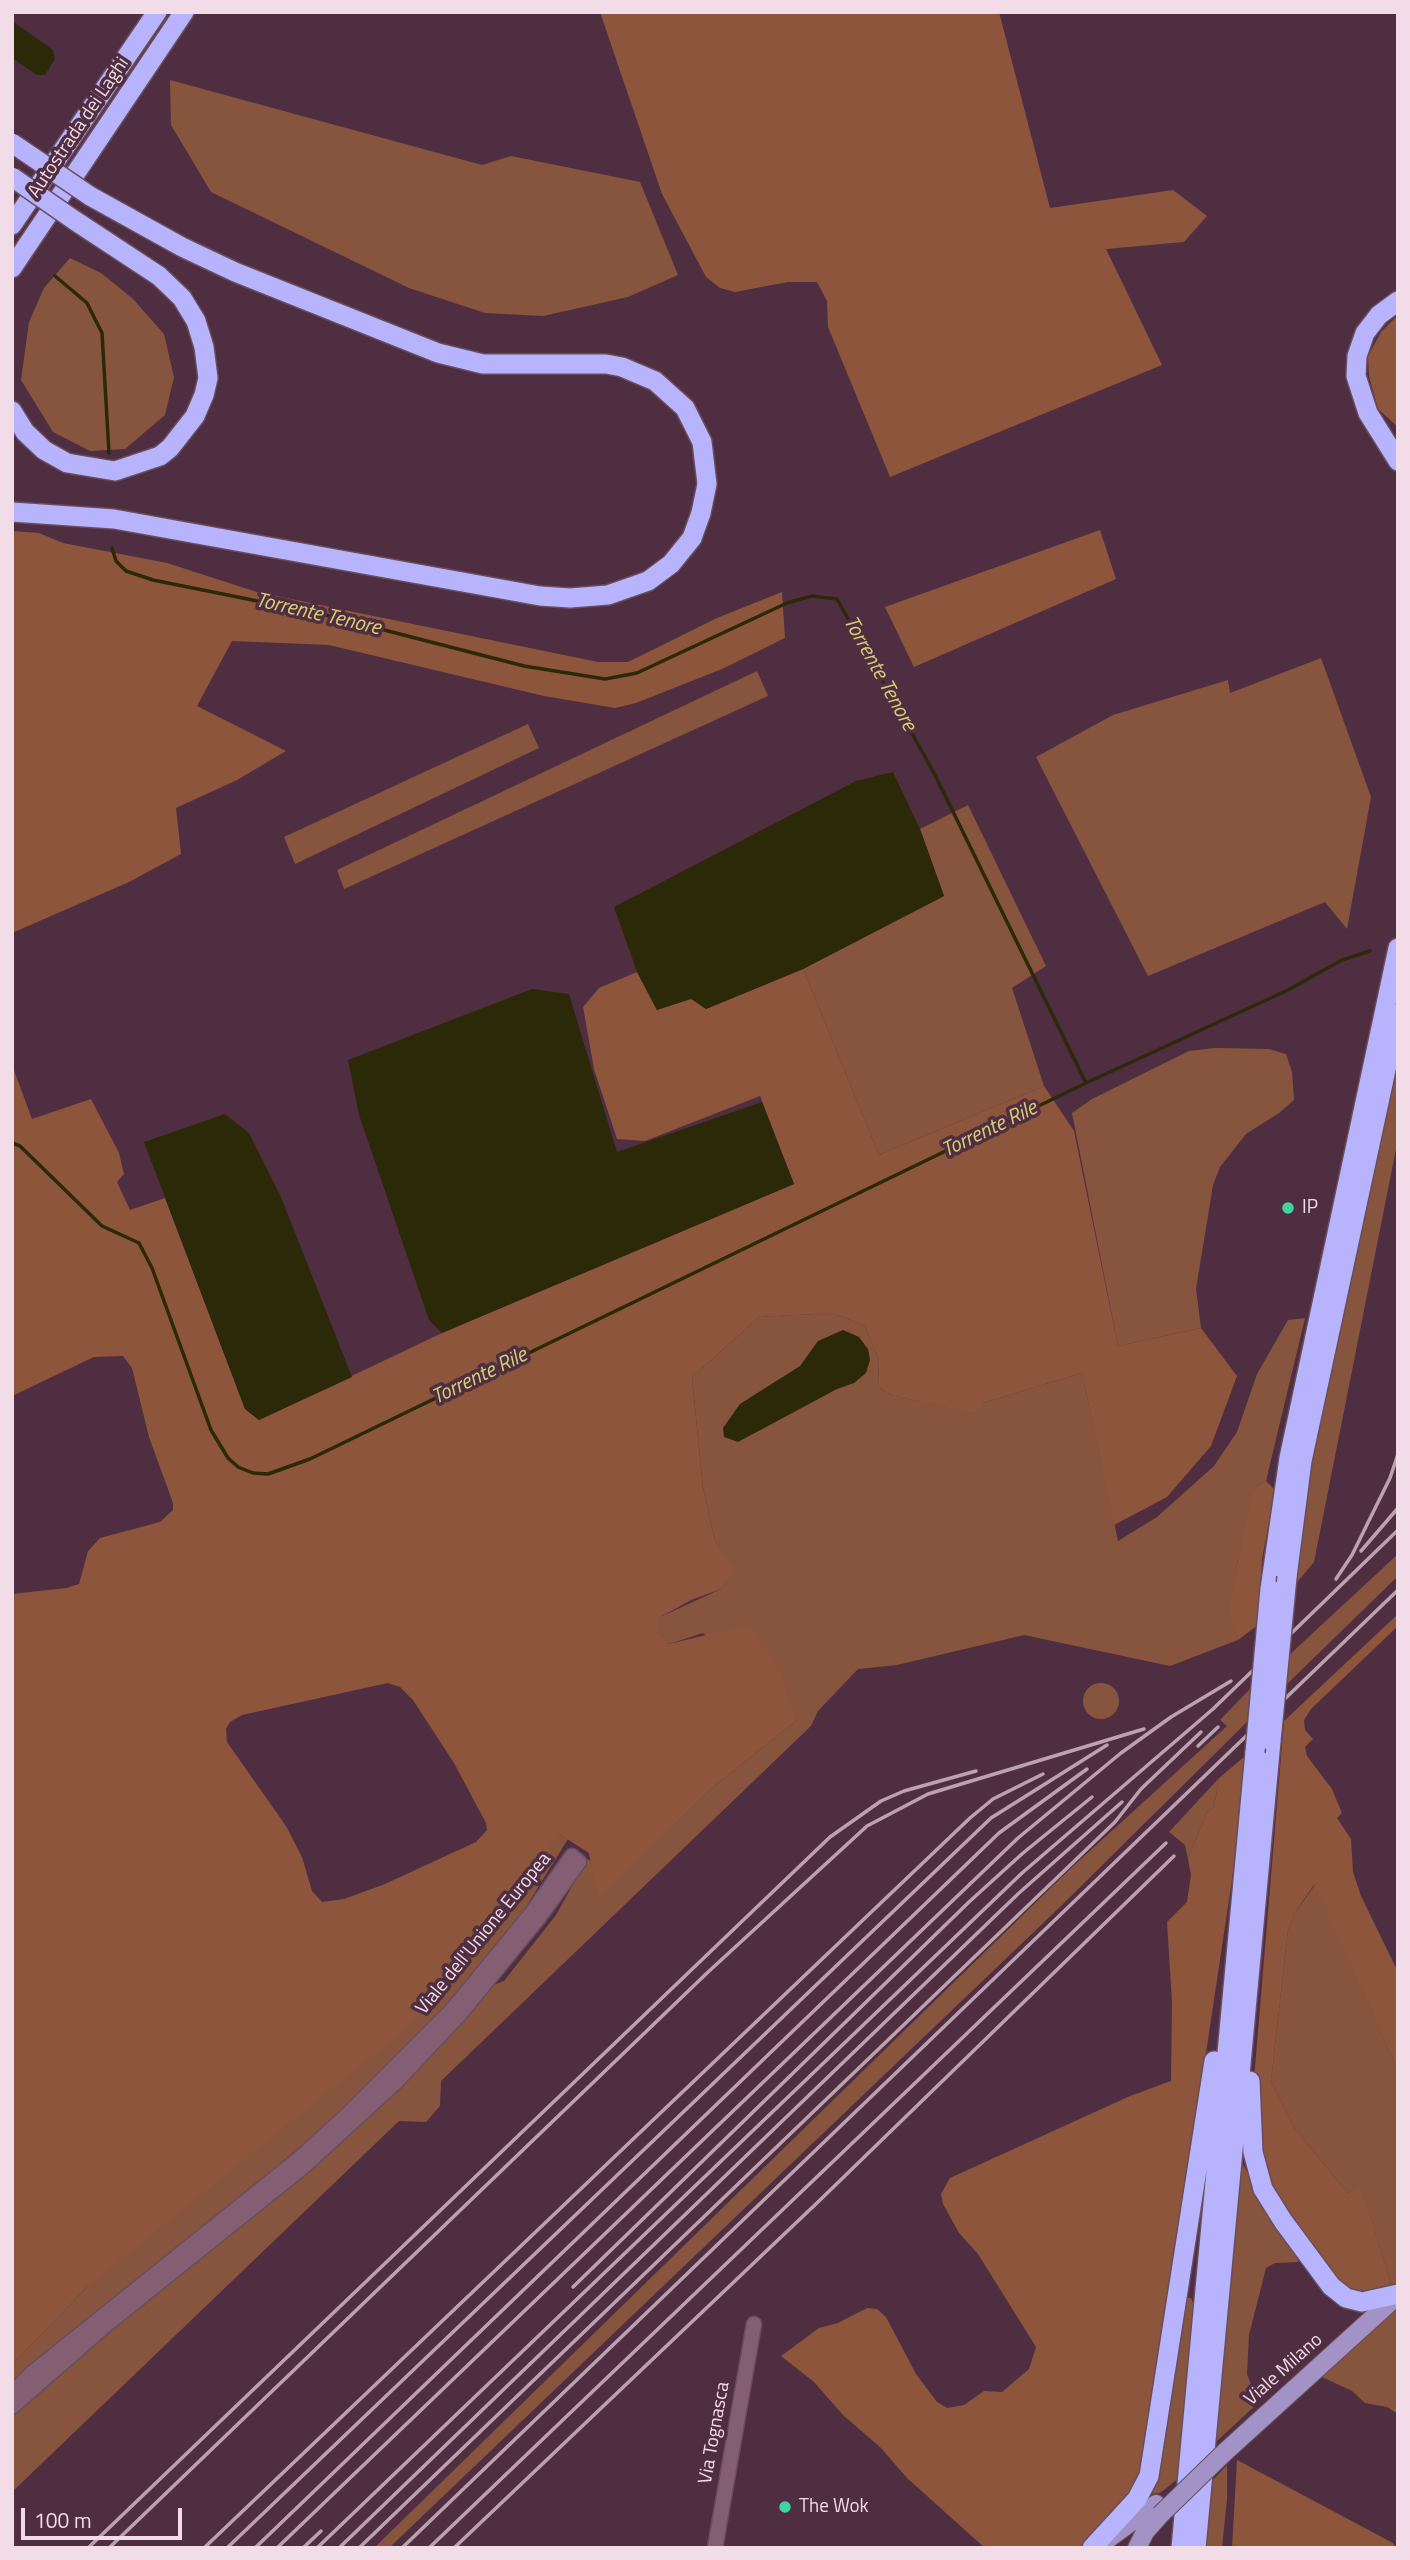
<!DOCTYPE html>
<style>
body{margin:0}
#map{position:relative;width:1410px;height:2560px;overflow:hidden;background:#502e41;font-family:"Titillium Web",sans-serif}
canvas{display:block}
.frame{position:absolute;inset:0;border:14px solid #f2dce7;pointer-events:none}
.scale{position:absolute;left:21px;top:2508px;width:161px;height:32px;box-sizing:border-box;border:4px solid #f2dce7;border-top:0;padding-left:9px;font-size:21px;line-height:24px;white-space:nowrap;color:#f2dce7;-webkit-text-stroke:5px #502e41;paint-order:stroke}
</style>
<div id="map">
<canvas width="1410" height="2560"></canvas>
<div class="frame"></div>
<div class="scale">100 m</div>
</div>
<script>
const c = document.querySelector('canvas').getContext('2d');
c.lineJoin = 'round';
function fillPath(path, color) { c.fillStyle = color; c.fill(path, 'evenodd'); }
const toPath = rows => new Path2D(rows.map(r => 'M' + r).join(''));
function stroke(path, color, width, dash) { c.strokeStyle = color; c.lineWidth = width; c.lineCap = dash ? 'butt' : 'round'; c.setLineDash(dash || []); c.stroke(path); }
function drawText(font, color, halo, rows, align = 'center') {
  c.font = font + ' "Titillium Web",sans-serif'; c.lineWidth = 7; c.setLineDash([]); c.textBaseline = 'middle'; c.strokeStyle = halo; c.fillStyle = color; for (const [text, x, y, turn = 0] of rows) {
    c.save(); c.translate(x, y); c.rotate((+turn || 0) * Math.PI / 180); c.textAlign = isNaN(turn) ? turn : align; if (halo) c.strokeText(text, 0, 0); c.fillText(text, 0, 0); c.restore();
  }
}
fillPath(toPath([
 [170,80,482,165,511,156,640,182,678,275,628,297,543,316,485,313,409,288,211,192,171,125],
 [70,258,101,273,133,299,164,334,174,377,165,415,125,449,90,451,53,432,21,380,29,322,44,288],
 [1321,658,1371,797,1347,929,1325,902,1148,976,1036,757,1113,715,1228,680,1230,693],
 [757,671,768,696,344,889,337,870],
 [528,724,539,748,295,864,284,837],
 [968,805,1046,966,1012,988,1044,1086,879,1155,803,969,944,896,920,829],
 [1215,1048,1269,1049,1286,1054,1292,1072,1294,1100,1279,1113,1246,1134,1220,1167,1213,1185,1196,1289,1201,1328,1118,1346,1072,1113,1092,1099,1189,1051],
 [1398,1052,1398,1139,1314,1562,1293,1587,1302,1508],
 [833,1313,865,1326,879,1360,878,1387,891,1395,974,1414,983,1403,1082,1373,1118,1541,1157,1517,1214,1466,1237,1432,1257,1374,1288,1320,1305,1318,1266,1481,1256,1487,1238,1559,1230,1610,1238,1640,1170,1666,1024,1635,897,1665,858,1669,818,1711,811,1726,441,2081,440,2106,426,2122,399,2121,12,2492,12,2416,44,2383,491,1986,504,1981,556,1915,587,1859,591,1861,597,1898,712,1788,796,1721,703,1633,669,1644,660,1634,656,1619,721,1589,734,1571,715,1541,703,1488,692,1377,759,1317],
 [1398,1554,1398,1576,1284,1687,1287,1657],
 '1083 1701a18 18 0 1 1 36 0a18 18 0 1 1-36 0Z',
 [1250,1689,1247,1722,1061,1906,389,2548,374,2548,1070,1869,1227,1726,1220,1720],
 [1219,1778,1214,1807,1207,1812,1188,1859,1185,1845,1169,1832],
 [559,1834,568,1839,519,1918,436,2019,363,2093,251,2190,12,2385,12,2365,86,2288],
 [1315,1885,1398,2070,1398,2283,1392,2288,1361,2186,1348,2193,1295,2129,1271,2081,1288,1930,1294,1914],
 [1242,2163,1299,2262,1275,2263,1266,2268,1249,2335,1247,2374,1258,2403,1216,2442],
 [1185,2298,1191,2298,1195,2308,1179,2478,1160,2493,1150,2494,1165,2439],
 [1398,2305,1398,2414,1387,2407,1365,2403,1352,2391,1320,2376],
 [1227,2465,1227,2499,1222,2548,1205,2548,1210,2483]
]), '#87553d');
fillPath(toPath([
 [600,12,999,12,1050,208,1173,190,1207,216,1184,242,1106,249,1162,365,890,477,828,327,827,301,817,282,788,282,735,292,720,288,706,277,662,194],
 [1398,315,1398,427,1378,409,1369,376,1368,356,1381,332],
 [1100,530,1116,579,914,667,885,607],
 [12,531,39,533,63,543,167,563,257,592,598,662,628,662,717,618,782,592,785,638,722,669,636,703,615,708,544,696,329,645,232,641,197,706,286,751,237,780,176,808,181,854,129,882,12,933],
 [803,969,879,1155,1044,1086,1074,1131,1118,1346,1201,1328,1237,1376,1211,1446,1167,1497,1114,1525,1082,1373,983,1403,977,1413,972,1414,891,1395,878,1387,879,1360,865,1326,833,1313,759,1317,692,1377,703,1488,715,1541,735,1571,721,1589,691,1600,657,1619,660,1634,669,1644,751,1624,781,1672,796,1721,712,1788,597,1899,589,1853,559,1834,426,2012,86,2288,12,2365,12,1594,66,1588,79,1584,88,1551,100,1538,160,1522,173,1510,173,1503,149,1437,132,1368,123,1356,94,1357,12,1396,12,1065,32,1119,91,1099,119,1153,124,1174,117,1182,130,1210,165,1198,245,1409,259,1420,442,1333,794,1184,760,1096,645,1141,617,1139,594,1069,583,1007,599,988,637,972,657,1010,691,998,706,1009],
 [388,1683,400,1687,413,1700,454,1763,486,1823,487,1830,476,1842,385,1884,344,1899,322,1902,312,1891,302,1857,286,1826,227,1742,226,1729,230,1722,242,1715],
 [1266,1481,1275,1490,1262,1559,1258,1625,1238,1640,1229,1610,1238,1559,1251,1499,1256,1487],
 [1398,1614,1398,1626,1311,1709,1304,1720,1305,1730,1313,1739,1305,1747,1307,1756,1332,1789,1342,1813,1337,1818,1351,1839,1353,1872,1361,1896,1398,1972,1398,2070,1314,1885,1294,1914,1288,1930,1271,2081,1295,2129,1348,2193,1361,2185,1392,2288,1377,2295,1344,2291,1268,2190,1253,2091,1284,1721],
 [1244,1757,1233,1873,1143,2473,1131,2496,1097,2536,1080,2548,985,2548,907,2478,881,2448,843,2415,814,2382,781,2356,819,2328,838,2323,867,2308,877,2309,886,2317,916,2374,937,2402,947,2408,964,2405,984,2391,1002,2392,1029,2369,1036,2347,978,2254,959,2233,943,2204,941,2194,950,2178,1130,2096,1171,2081,1172,2002,1167,1922,1187,1902,1191,1875,1188,1859,1207,1812,1214,1807,1219,1778],
 [1237,2460,1393,2543,1396,2548,1232,2548]
]), '#8d553b');
fillPath(toPath([
 [12,21,53,50,55,59,45,75,37,75,12,58],
 [893,772,920,829,944,896,803,969,706,1009,691,999,657,1010,637,972,614,907,856,781],
 [532,989,569,994,617,1152,762,1102,794,1184,442,1333,429,1320,359,1115,348,1060],
 [225,1114,249,1133,281,1197,352,1377,259,1420,245,1409,144,1142],
 [843,1330,859,1337,868,1349,870,1360,866,1373,854,1383,837,1389,738,1442,724,1437,723,1428,740,1404,800,1366,818,1341]
]), '#2c2908');
stroke(toPath([
 [55,276,87,303,102,333,109,453],
 [112,548,116,561,126,571,153,580,322,614,524,666,605,679,637,673,787,603,812,596,837,599,934,773,1086,1083],
 [12,1143,20,1146,102,1226,139,1243,152,1268,211,1430,228,1458,238,1467,253,1473,268,1474,310,1459,1086,1083,1288,990,1342,960,1370,951]
]), '#2c2908', 3.5);
const minor = toPath([
 [12,2393,32,2373,300,2158,347,2115,452,2010,531,1914,572,1856,579,1862,540,1916,460,2014,397,2081,303,2167,106,2325,12,2407],
 [715,2548,754,2324]
]);
const major = toPath([
 [1225,2452,1398,2295],
 [1108,2539,1156,2504],
 [1137,2548,1145,2532,1160,2515]
]);
const highway = toPath([
 [12,225,157,12],
 [12,268,184,12],
 [1398,301,1379,315,1365,333,1357,356,1356,376,1368,413,1398,461],
 [12,411,25,432,44,450,67,463,115,471,160,456,170,448,195,416,204,395,208,378,204,347,196,321,182,298,159,276,74,220],
 [12,512,114,519,540,596,570,598,608,595,648,581,671,564,692,538,701,513,707,484,702,442,685,408,655,381,622,367,606,364,483,364,438,353,235,272,182,247,90,196],
 [1287,1577,1302,1461,1398,1014],
 [1270,1589,1289,1458,1398,948],
 [1250,2081,1253,2152,1263,2189,1283,2221,1331,2286,1346,2298,1362,2302,1398,2294],
 [1092,2548,1137,2499,1149,2476,1214,2061],
 [1181,2548,1255,1752],
 [1196,2548,1271,1741]
]);
stroke(minor, '#694d5d', 17);
stroke(major, '#694d5d', 20);
stroke(highway, '#694d5d', 22);
stroke(minor, '#845f73', 14);
stroke(major, '#a392c6', 18);
stroke(highway, '#b7b4fd', 19);
stroke(toPath([
 [1361,1551,1398,1508],
 [1336,1579,1352,1555,1390,1478,1398,1454],
 [1198,1746,1218,1727],
 [573,2287,969,1902,1023,1853,1092,1797],
 [88,2548,830,1837,881,1801,904,1791,976,1771],
 [109,2548,707,1973,867,1826,928,1794,1144,1729],
 [204,2548,970,1818,993,1799,1043,1774],
 [227,2548,991,1818,1107,1745],
 [255,2548,999,1833,1087,1769],
 [277,2548,1018,1838,1121,1753,1171,1717,1231,1681],
 [303,2548,321,2531],
 [317,2548,1022,1873,1213,1709,1398,1530],
 [339,2548,1019,1893,1122,1802],
 [359,2548,1115,1822,1141,1789,1201,1732],
 [402,2548,1398,1590],
 [429,2548,1166,1843],
 [454,2548,819,2201,1174,1856]
]), '#bca2b0', 3.5);
const majorBridge = toPath([
 [1160,2515,1225,2452]
]);
const highwayBridge = toPath([
 [12,143,90,196],
 [12,177,74,220],
 [1271,1741,1287,1577],
 [1255,1752,1270,1589]
]);
stroke(majorBridge, '#694d5d', 20, []);
stroke(highwayBridge, '#694d5d', 22, []);
stroke(majorBridge, '#a392c6', 18);
stroke(highwayBridge, '#b7b4fd', 19);
for (const [x, y, r, color] of [
 [1288,1208,7,"#41d4a1"],
 [785,2507,7,"#41d4a1"]
]) { const dot = new Path2D(); dot.arc(x, y, r, 0, 2 * Math.PI); c.fillStyle = color; c.fill(dot); stroke(dot, '#502e41', 2.5); }
drawText('19px', '#f2dce7', '#502e41', [
 ["Autostrada dei Laghi",79,128,-56],
 ["Viale dell'Unione Europea",484,1934,-51],
 ["Viale Milano",1284,2370,-42],
 ["Via Tognasca",715,2433,-80]
]);
drawText('19px', '#f2dce7', '#502e41', [
 ["IP",1302,1208],
 ["The Wok",799,2507]
], 'left');
drawText('italic 21px', '#d5cf74', '#502e41', [
 ["Torrente Tenore",318,615,13],
 ["Torrente Tenore",879,674,61],
 ["Torrente Rile",990,1130,-26],
 ["Torrente Rile",480,1377,-26]
]);
</script>
